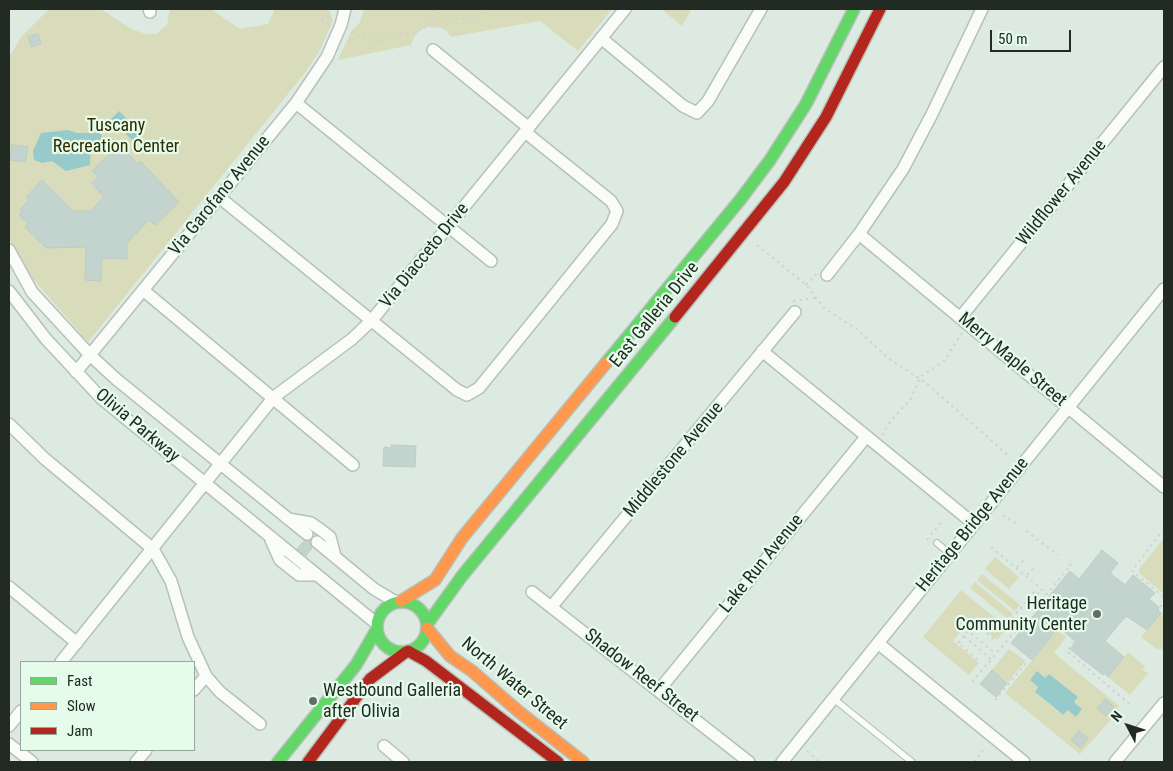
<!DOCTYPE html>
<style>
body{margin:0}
#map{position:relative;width:1173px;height:771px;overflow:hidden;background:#ddeae1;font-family:"Roboto Condensed",sans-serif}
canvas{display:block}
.frame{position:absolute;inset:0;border:10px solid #222a24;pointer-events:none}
.legend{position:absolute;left:20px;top:661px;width:175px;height:90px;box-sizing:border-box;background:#e5fceb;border:1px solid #97a89b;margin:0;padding:6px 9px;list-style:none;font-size:15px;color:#222a24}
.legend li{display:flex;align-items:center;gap:10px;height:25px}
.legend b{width:25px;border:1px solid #97a89b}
.north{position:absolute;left:1103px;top:701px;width:50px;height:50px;-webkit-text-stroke:4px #e5fceb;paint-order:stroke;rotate:310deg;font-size:14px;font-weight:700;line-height:20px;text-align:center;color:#222a24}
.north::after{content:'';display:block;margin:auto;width:18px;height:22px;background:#222a24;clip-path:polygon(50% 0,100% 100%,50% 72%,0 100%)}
.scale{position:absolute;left:990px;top:30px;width:81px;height:22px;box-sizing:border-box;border:2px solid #222a24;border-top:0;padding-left:6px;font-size:15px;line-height:18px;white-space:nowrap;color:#222a24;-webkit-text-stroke:4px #e5fceb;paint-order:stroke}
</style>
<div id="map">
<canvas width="1173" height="771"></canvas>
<div class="frame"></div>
<ul class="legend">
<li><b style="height:6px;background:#63d668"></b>Fast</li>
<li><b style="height:6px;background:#ff974d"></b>Slow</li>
<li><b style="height:6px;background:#b3261e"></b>Jam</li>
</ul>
<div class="north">N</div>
<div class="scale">50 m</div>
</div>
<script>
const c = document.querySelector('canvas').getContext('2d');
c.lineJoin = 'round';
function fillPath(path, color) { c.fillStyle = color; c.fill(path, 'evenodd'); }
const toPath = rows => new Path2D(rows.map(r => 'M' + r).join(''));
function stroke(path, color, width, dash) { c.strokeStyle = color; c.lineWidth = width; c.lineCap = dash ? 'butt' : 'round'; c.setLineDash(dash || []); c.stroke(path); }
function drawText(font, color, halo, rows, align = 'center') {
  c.font = font + ' "Roboto Condensed",sans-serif'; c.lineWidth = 4.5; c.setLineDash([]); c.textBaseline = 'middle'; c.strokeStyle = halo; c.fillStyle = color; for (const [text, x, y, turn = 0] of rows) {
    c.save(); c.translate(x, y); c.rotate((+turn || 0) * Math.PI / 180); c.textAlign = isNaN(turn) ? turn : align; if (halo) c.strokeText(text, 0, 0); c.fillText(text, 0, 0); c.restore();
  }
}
fillPath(toPath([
 [49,9,101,9,131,29,146,34,156,34,167,25,170,9,211,9,240,29,268,24,275,9,329,9,333,21,320,50,304,74,88,342,33,279,9,239,9,57,22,36],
 [364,9,612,9,578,51,540,21,451,37,447,31,441,28,428,27,420,30,414,37,411,45,338,60,351,32,360,22],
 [661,9,692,9,682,26],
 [1164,538,1164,594,1140,574,1139,569],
 [995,557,1019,577,1009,589,985,569],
 [982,574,1020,605,1015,611,977,580],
 [975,582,1013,614,1008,619,970,588],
 [961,590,1007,628,997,640,972,619,953,641,979,663,969,675,923,637],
 [1161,613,1164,615,1164,651,1160,648,1158,650,1141,637],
 [1057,630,1066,637,1054,653,1119,706,1110,718,1111,720,1080,754,1005,693],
 [1037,672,1045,678,1049,674,1070,691,1078,697,1074,702,1082,709,1068,710,1063,715,1054,709,1035,691,1038,687,1030,680],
 [1009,649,1025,661,1008,682,992,670],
 [1128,652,1145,666,1142,669,1148,673,1130,695,1108,677]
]), '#d8dcbb');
fillPath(toPath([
 [119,111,143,135,135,143,111,119],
 [68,130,77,133,100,133,102,135,101,142,93,146,91,150,90,165,66,171,52,161,42,163,34,160,33,151,41,133],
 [1037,671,1045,678,1049,674,1078,697,1074,702,1082,709,1076,717,1068,710,1063,715,1035,692,1038,687,1030,680]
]), '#96cacb');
const building = toPath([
 [38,34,41,44,31,47,28,36,38,34],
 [12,145,28,147,25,162,10,160,12,145],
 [119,145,138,164,140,161,179,202,155,225,149,220,127,243,127,259,102,258,101,281,85,280,86,247,46,248,25,227,28,224,19,215,22,211,20,209,29,200,26,197,42,180,73,211,90,211,104,197,92,183,98,177,92,171,119,145],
 [392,445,416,446,415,467,383,466,384,447,391,448,392,445],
 [304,541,310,541,312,548,306,556,297,549,304,541],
 [1102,550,1118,563,1110,573,1125,585,1133,575,1155,593,1149,599,1159,607,1158,610,1161,613,1147,630,1126,616,1105,641,1124,657,1108,677,1104,673,1103,675,1070,649,1076,642,1059,627,1032,660,1011,643,1070,571,1079,579,1102,550],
 [992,670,1007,683,996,697,980,684,992,670],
 [1105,699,1114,707,1106,716,1097,709,1105,699],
 [1079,731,1088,738,1081,748,1071,740,1079,731]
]);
fillPath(building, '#c2d4cd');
stroke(building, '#bfcbc5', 1);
const lane = toPath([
 [937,543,950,554],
 [834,699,912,762]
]);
const street = toPath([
 [149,9,150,12],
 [601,38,683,106,697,113,708,101,761,9],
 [433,50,529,128],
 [296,103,491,261],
 [219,197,457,390,467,395,479,388,612,224,617,211,611,201,525,132],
 [859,234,1164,487],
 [9,250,32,292,90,355,116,379,307,534],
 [827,275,859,234,903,169,932,114,982,9],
 [143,290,353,465],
 [9,291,46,339,101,398,377,624],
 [960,318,1164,67],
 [762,351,974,524],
 [76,372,296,103,327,57,341,25,345,9],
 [9,424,45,459,153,549,171,581,188,637,206,676,220,692,260,724],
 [288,519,311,523,321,530,330,537,335,556],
 [271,540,280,560,299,575,317,575],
 [317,542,374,589,396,602],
 [9,587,77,643],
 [532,592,749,762],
 [552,606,795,312],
 [879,644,1024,762],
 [61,662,274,397,352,339,372,320,625,9],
 [194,690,206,676],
 [659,690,866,437],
 [9,726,21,711],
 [9,744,32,762],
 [384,746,403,762],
 [136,762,146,750],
 [782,762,1164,289],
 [1115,762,1164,703]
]);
const fast = toPath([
 [606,363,740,200,770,160,806,104,854,9],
 '377 627a25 25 0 1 1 50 0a25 25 0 1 1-50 0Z',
 [428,623,462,576,675,317],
 [278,762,356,665,377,629]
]);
const slow = toPath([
 [401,601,435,580,462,538,606,363],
 [427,628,450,656,472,671,518,711,583,762]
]);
const jam = toPath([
 [675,317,784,182,826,117,880,9],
 [408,651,426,661,558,762],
 [308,762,370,679,406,652]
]);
stroke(lane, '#b6c1b9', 8);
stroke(street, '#b6c1b9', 14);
stroke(fast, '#b6c1b9', 14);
stroke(slow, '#b6c1b9', 14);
stroke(jam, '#b6c1b9', 14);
stroke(toPath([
 [433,9,435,12,449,18,462,19,476,17,487,9],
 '322.5 20a3.5 3.5 0 1 1 7 0a3.5 3.5 0 1 1-7 0Z',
 [351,32,372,41,386,40,404,33,412,34,429,25,435,12],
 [757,245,806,285,824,308,858,330,888,358,926,383,1010,457],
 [806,285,816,274],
 [793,301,815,298],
 [882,435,892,419,910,400,921,376,944,361,962,333],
 [1003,515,1016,523],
 [1164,529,1132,571,1164,597],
 [1026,531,1058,555],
 [927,540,941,522],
 [991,547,1047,594,1071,565,1068,563],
 [1017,567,1024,560],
 [1027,575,1034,568],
 [1160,607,1164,602],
 [968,631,975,623,996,641],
 [964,636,958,643,979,661],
 [1074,642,1067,651,1133,707],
 [991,659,964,636,968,631,996,654],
 [972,682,1016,630,1008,623,1035,591,1043,598,1047,594],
 [995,700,1026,663],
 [807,751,820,762],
 [974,762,983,750]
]), '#cfd3d0', 2, [2.5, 4]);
stroke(lane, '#fafcfa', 5.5);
stroke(street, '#fafcfa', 11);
stroke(fast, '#63d668', 11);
stroke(slow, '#ff974d', 11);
stroke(jam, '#b3261e', 11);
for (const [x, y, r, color] of [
 [1097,614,5,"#636d66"],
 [313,701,5,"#636d66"]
]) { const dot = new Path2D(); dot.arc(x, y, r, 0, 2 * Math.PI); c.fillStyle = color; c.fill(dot); stroke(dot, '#e5fceb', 2); }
drawText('18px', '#2f2c01', '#e5fceb', [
 ["Tuscany",116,126],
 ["Recreation Center",116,147]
]);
drawText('18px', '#222a24', '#e5fceb', [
 ["Wildflower Avenue",1062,193,-51],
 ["Via Garofano Avenue",220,196,-51],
 ["Via Diacceto Drive",425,256,-51],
 ["East Galleria Drive",655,315,-51],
 ["Merry Maple Street",1012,360,40],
 ["Olivia Parkway",137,426,40],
 ["Middlestone Avenue",674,460,-50],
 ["Heritage Bridge Avenue",973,525,-51],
 ["Lake Run Avenue",762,564,-51],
 ["Shadow Reef Street",641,676,38],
 ["North Water Street",514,684,40]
]);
drawText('18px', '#222a24', '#e5fceb', [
 ["Heritage",1087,604],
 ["Community Center",1087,625],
 ["Westbound Galleria",323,691,"left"],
 ["after Olivia",323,712,"left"]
], 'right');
</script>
